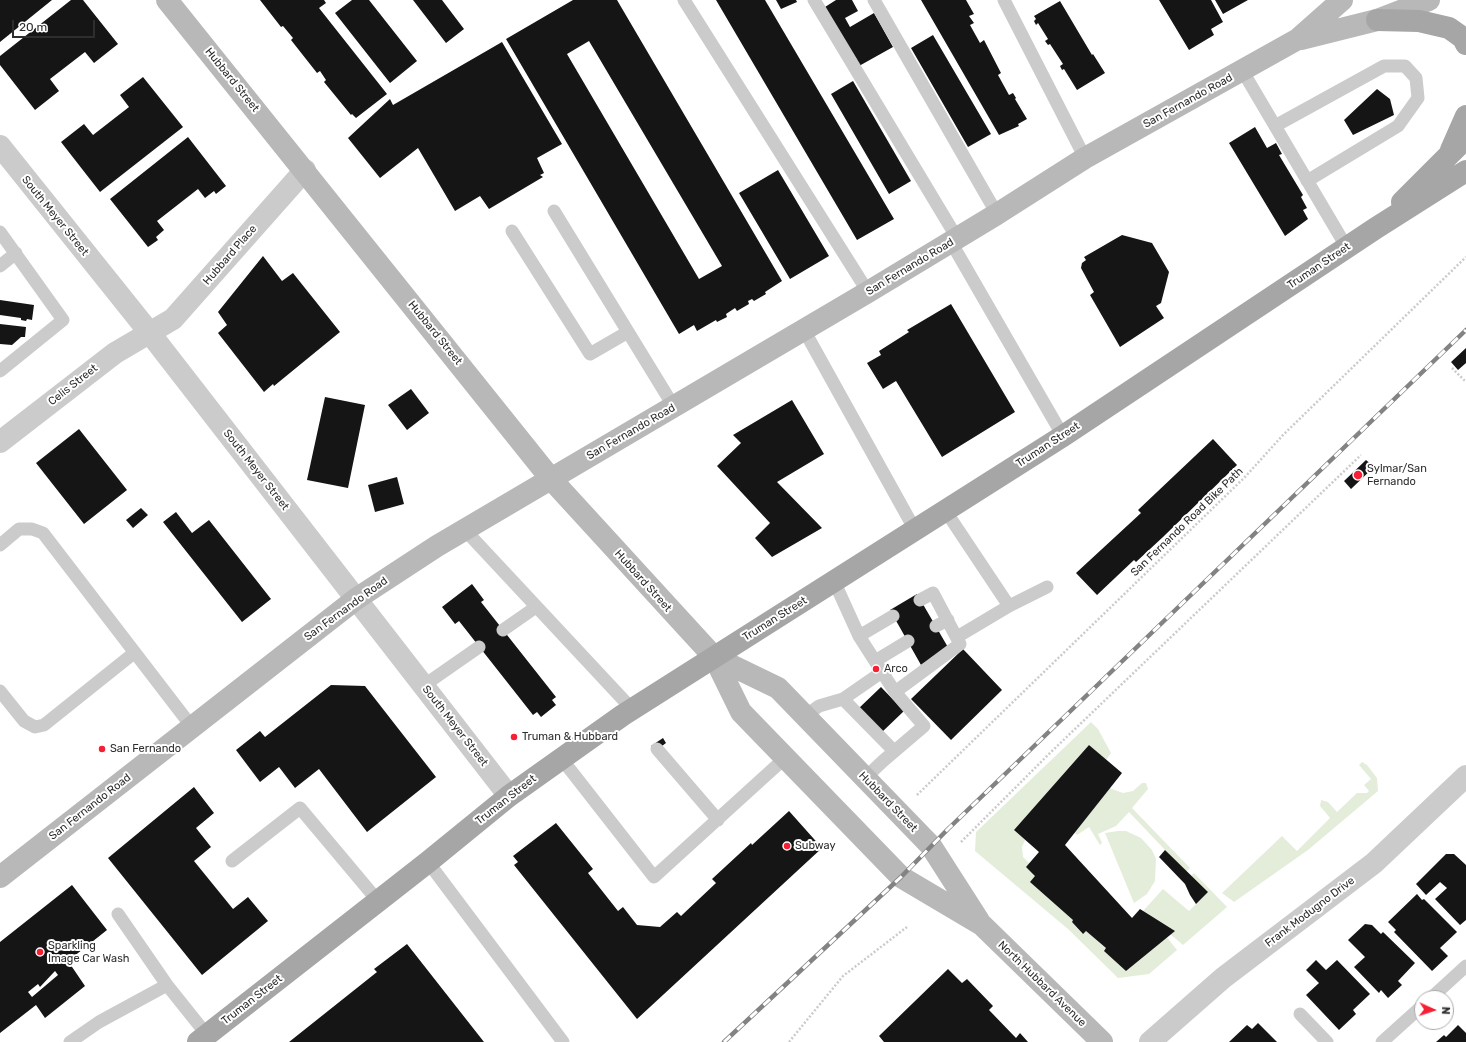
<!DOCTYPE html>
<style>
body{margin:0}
#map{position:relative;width:1466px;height:1042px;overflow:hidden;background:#fff;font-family:Rubik,sans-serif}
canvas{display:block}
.north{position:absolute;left:1414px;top:990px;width:40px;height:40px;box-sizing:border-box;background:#fff;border:1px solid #ababab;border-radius:50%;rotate:93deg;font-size:11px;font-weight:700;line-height:16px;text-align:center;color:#2e2e2e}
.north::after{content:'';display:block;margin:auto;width:14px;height:18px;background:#f61f33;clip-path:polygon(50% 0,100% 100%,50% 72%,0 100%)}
.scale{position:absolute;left:12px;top:20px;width:83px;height:18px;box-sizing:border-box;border:2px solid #2e2e2e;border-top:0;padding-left:5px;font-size:12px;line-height:14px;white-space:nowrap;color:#2e2e2e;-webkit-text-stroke:3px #fff;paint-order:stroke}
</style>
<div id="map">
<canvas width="1466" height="1042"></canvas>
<div class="north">N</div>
<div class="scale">20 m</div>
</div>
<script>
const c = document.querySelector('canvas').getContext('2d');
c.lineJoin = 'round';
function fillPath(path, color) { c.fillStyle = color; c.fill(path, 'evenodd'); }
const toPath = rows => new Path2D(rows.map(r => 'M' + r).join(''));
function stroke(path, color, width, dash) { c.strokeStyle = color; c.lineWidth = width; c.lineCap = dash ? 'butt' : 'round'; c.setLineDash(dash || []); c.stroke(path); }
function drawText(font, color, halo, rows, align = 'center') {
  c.font = font + ' Rubik,sans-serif'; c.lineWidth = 4; c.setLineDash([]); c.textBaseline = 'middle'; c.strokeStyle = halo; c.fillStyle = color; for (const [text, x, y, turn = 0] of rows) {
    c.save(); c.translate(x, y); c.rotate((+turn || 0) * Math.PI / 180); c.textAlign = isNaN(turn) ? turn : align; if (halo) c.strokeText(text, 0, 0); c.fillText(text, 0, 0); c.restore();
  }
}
fillPath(toPath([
 [1091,722,1098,729,1111,753,1106,760,1089,745,1014,830,1025,840,1022,847,1023,857,1039,873,1073,920,1072,922,1082,934,1086,931,1106,948,1165,935,1177,950,1149,974,1118,978,1068,929,975,851,976,832],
 [1362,762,1367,765,1377,778,1378,791,1308,850,1234,902,1222,893,1282,836,1297,851,1330,818,1320,806,1321,800,1328,802,1337,812,1357,793,1367,793,1369,791,1364,785,1371,779,1359,765],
 [1142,783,1146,783,1148,789,1132,808,1190,868,1186,872,1129,812,1116,826,1098,834,1102,843,1100,845,1089,827,1077,835,1075,833,1109,788,1123,793,1133,791],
 [1118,831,1126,831,1141,838,1152,850,1156,859,1155,881,1147,894,1134,903,1105,833],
 [1194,873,1227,907,1183,945,1143,911,1163,889,1189,911,1208,892,1191,876]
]), '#e4edda');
fillPath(toPath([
 [0,0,52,0,0,42],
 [71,0,83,0,118,44,94,63,85,52,50,79,59,91,35,110,0,65,0,56],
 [260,0,324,0,326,3,319,8,387,94,356,118,352,114,351,115,324,82,326,80,320,71,317,73,291,40,293,38,283,26,281,27],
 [352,0,369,0,417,61,390,83,335,13],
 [413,0,442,0,464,29,446,43],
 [573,0,617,0,782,281,765,292,766,294,754,301,752,299,748,301,749,304,737,311,735,308,726,314,727,317,717,322,716,320,697,331,694,325,679,334,506,39],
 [589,41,722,266,699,279,567,54],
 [716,0,765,0,894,219,857,240],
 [776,0,796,0,797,2,781,9],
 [836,0,852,0,858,11,845,18,850,27,874,13,893,47,859,66,825,7],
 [921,0,966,0,974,14,969,16,974,23,970,25,980,43,984,40,1001,73,998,75,1009,95,1013,93,1016,98,1015,99,1027,119,1018,124,1019,126,999,135],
 [1159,0,1211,0,1223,22,1211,29,1214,35,1189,50],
 [1215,0,1248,0,1223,14],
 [1060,1,1092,55,1093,54,1105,73,1077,90,1064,69,1062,70,1060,66,1063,64,1050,44,1048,45,1045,41,1048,39,1038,23,1036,25,1034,21,1036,19,1034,16],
 [933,35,991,134,968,147,911,48],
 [502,42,562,144,537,158,544,173,540,175,543,177,489,209,480,196,455,211,418,148,380,178,348,138,390,99,393,105],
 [143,77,183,127,100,192,61,142,84,124,93,135,129,107,120,95],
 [853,81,911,181,889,194,831,94],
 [1377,89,1390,99,1394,115,1353,135,1344,120],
 [1255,127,1267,148,1276,143,1282,154,1279,155,1303,195,1301,197,1307,208,1303,210,1308,219,1285,236,1229,143],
 [188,137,226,186,216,194,214,191,205,198,198,189,157,221,164,230,156,237,158,240,148,247,110,199],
 [778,170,829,256,790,279,739,193],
 [1122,235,1152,243,1169,272,1161,303,1156,306,1164,318,1120,347,1090,295,1094,292,1081,268,1082,263,1086,260,1084,257],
 [263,256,282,281,293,273,340,332,274,386,273,384,264,392,218,333,227,325,218,312],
 [0,300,34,305,32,320,27,319,26,321,21,320,21,318,0,315],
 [951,304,1015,412,942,457,896,381,883,389,867,363,881,355,879,351,909,332,907,330],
 [0,324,26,327,25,337,21,337,12,345,0,344],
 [1466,348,1466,363,1458,370,1451,362],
 [411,389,429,413,407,430,388,405],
 [325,397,365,405,348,488,307,480],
 [792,400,824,454,777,482,822,528,772,557,755,538,770,523,717,466,741,443,733,435],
 [79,429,127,490,84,524,36,463],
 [1213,439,1237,465,1163,537,1136,562,1134,560,1097,595,1076,573,1141,513,1138,510],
 [1366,460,1374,467,1351,489,1344,481],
 [397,477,404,504,375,512,368,485],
 [141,508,148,515,133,528,126,520],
 [176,512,192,533,209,520,271,599,242,622,163,522],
 [472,584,484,600,481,602,556,697,552,700,556,705,541,717,537,712,533,715,459,621,455,624,442,607],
 [917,594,949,649,921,665,890,610],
 [963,649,1002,690,951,740,911,699],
 [331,685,365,686,436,777,367,832,319,769,295,788,279,767,260,782,236,750,260,731,265,737],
 [881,687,904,711,881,733,858,709],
 [663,738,666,743,654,752,651,746],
 [1089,745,1122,773,1065,845,1132,918,1140,909,1175,931,1126,971,1104,951,1106,948,1086,931,1083,934,1072,922,1073,920,1030,882,1035,876,1026,867,1039,852,1014,830],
 [194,787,214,813,196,828,211,847,194,861,233,909,248,897,268,921,202,975,108,858],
 [789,811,822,848,637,1019,514,865,518,862,513,856,556,823,593,869,588,873,618,911,623,907,637,925,660,927,677,912,681,916,716,883,712,879,751,843,752,845],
 [1165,850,1208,892,1196,904,1190,895,1185,884,1159,857],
 [1446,854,1454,854,1466,865,1466,920,1460,925,1435,899,1447,888,1440,882,1426,895,1416,884],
 [72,885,107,930,68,961,85,986,45,1018,36,1005,0,1033,0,942],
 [55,971,58,975,32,997,28,992,38,984,40,987],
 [1417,894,1422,900,1424,899,1457,932,1440,948,1448,956,1432,971,1394,932,1396,930,1388,922],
 [1365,924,1372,925,1381,934,1383,932,1415,963,1398,981,1402,985,1388,998,1381,990,1379,993,1354,967,1365,957,1348,940],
 [407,944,484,1042,289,1042,377,972,374,969],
 [1316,960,1326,970,1337,960,1370,994,1353,1010,1356,1014,1339,1030,1306,995,1319,983,1306,970],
 [948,969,962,983,967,979,993,1006,989,1010,1016,1038,1020,1033,1028,1042,884,1042,879,1036],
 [1258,1023,1277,1042,1229,1042,1247,1025,1252,1029],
 [1458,1025,1466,1033,1466,1042,1436,1042,1444,1035,1446,1037]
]), '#151515');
stroke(toPath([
 [1452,368,1466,382],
 [917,795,1245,477,1283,435,1466,257],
 [961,842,1051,752,1361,455],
 [789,1042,843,976,907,927]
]), '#cbcbcb', 2.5, [2, 2]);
stroke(toPath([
 [684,0,868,292],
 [814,0,957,238],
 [874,0,997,214],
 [1004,0,1085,158],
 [1242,70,1347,248],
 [1275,126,1384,66,1405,66,1416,78,1418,98,1398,126,1307,181],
 [554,211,674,407],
 [512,231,590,354,628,332],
 [0,232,63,320,0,371],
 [951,242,1063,436],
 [0,266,16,253],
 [804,330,915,530],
 [945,510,1009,606],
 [464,529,632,709],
 [0,545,19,529,32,529,43,533,192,727],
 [834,581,859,636,882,672,895,692,924,726,883,761,865,778],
 [936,626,948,620],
 [503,630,536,607],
 [859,636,893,616],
 [957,637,1009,606,1047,587],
 [875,661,908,641],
 [882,672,843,699,894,751],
 [423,686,479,647],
 [0,691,24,721,35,727,44,725,134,653],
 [895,692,960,644,933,593,920,600],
 [805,716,819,706,843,699],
 [657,749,718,820],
 [561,758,654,877,785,758],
 [232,861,300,808,378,901],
 [428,862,563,1042],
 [118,914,167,985,207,1035],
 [1431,998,1466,966],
 [1300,1014,1327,1042],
 [70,1042,99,1022,167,985],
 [1382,1042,1422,1006]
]), '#cbcbcb', 13);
stroke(toPath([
 [0,146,149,332,509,796],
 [0,442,115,353,173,319,305,170],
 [1150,1042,1223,978,1374,863,1466,776]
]), '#cbcbcb', 22);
stroke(toPath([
 [167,0,551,479,714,657,741,712,901,877,982,925,1102,1042],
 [1301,39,1377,20,1429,0],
 [714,657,778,688,931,846,979,921],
 [0,877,356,599,437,546,868,292,997,214,1085,158,1298,39,1342,0]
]), '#b8b8b8', 22);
stroke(toPath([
 [1377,20,1419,21,1449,28,1463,38,1466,44],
 [1451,150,1466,116],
 [1402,202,1466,138],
 [198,1042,428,862,509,796,623,715,1063,436,1376,228,1466,171]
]), '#a6a6a6', 22);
const rail = toPath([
 [724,1042,901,877,948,829,1466,330]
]);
stroke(rail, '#838383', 4.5);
stroke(rail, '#fff', 3, [9]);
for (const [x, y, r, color] of [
 [1358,475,5,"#f61f33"],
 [876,669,4,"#f61f33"],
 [514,737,4,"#f61f33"],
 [102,749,4,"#f61f33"],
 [787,846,4,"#f61f33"],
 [40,952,4,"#f61f33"]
]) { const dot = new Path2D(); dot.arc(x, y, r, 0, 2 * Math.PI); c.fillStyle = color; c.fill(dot); stroke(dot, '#fff', 1.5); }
drawText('11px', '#2e2e2e', '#fff', [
 ["Hubbard Street",232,80,51],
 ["San Fernando Road",1188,101,-29],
 ["South Meyer Street",55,216,51],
 ["Hubbard Place",230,255,-49],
 ["Truman Street",1319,266,-34],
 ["San Fernando Road",910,267,-31],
 ["Hubbard Street",435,333,51],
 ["Celis Street",73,385,-38],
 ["San Fernando Road",631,432,-30],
 ["Truman Street",1048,445,-33],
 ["South Meyer Street",256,470,52],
 ["San Fernando Road Bike Path",1187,522,-44],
 ["Hubbard Street",643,581,48],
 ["San Fernando Road",346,609,-36],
 ["Truman Street",775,619,-32],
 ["South Meyer Street",455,726,52],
 ["Truman Street",506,800,-38],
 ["Hubbard Street",888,802,46],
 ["San Fernando Road",90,807,-38],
 ["Frank Modugno Drive",1310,912,-37],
 ["North Hubbard Avenue",1042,984,44],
 ["Truman Street",252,1000,-38]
]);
drawText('11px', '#2e2e2e', '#fff', [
 ["Sylmar/San",1367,469],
 ["Fernando",1367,482],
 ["Arco",884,669],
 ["Truman & Hubbard",522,737],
 ["San Fernando",110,749],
 ["Subway",795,846],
 ["Sparkling",48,946],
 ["Image Car Wash",48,959]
], 'left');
</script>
